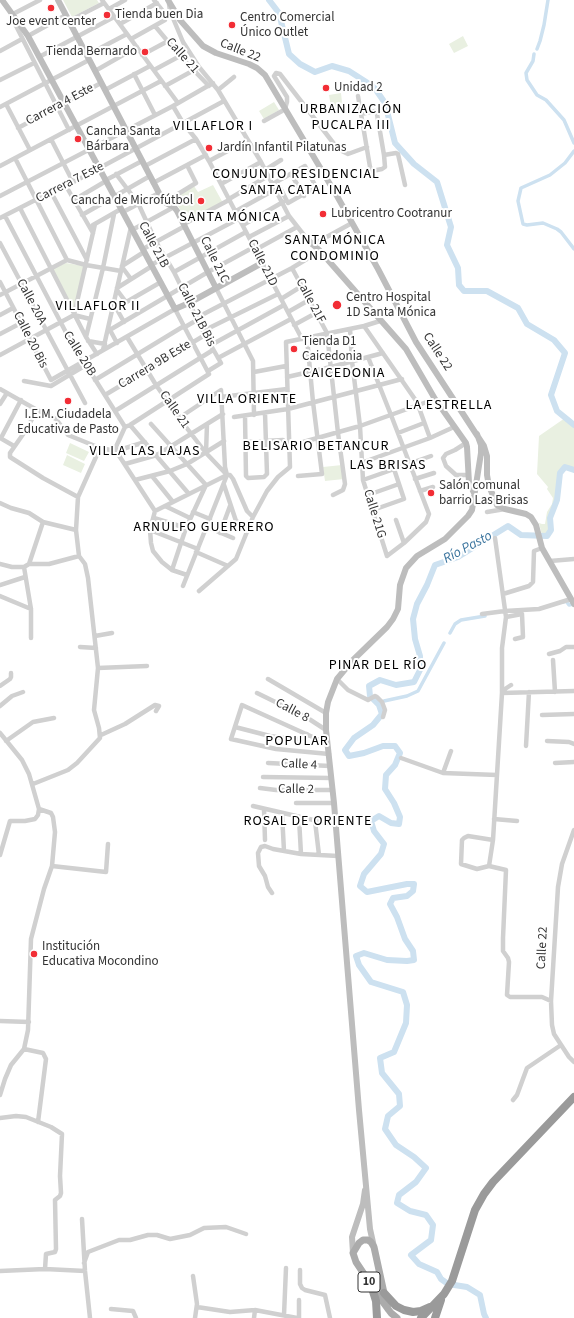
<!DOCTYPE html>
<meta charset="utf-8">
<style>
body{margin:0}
canvas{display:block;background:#fff}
</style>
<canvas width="574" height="1318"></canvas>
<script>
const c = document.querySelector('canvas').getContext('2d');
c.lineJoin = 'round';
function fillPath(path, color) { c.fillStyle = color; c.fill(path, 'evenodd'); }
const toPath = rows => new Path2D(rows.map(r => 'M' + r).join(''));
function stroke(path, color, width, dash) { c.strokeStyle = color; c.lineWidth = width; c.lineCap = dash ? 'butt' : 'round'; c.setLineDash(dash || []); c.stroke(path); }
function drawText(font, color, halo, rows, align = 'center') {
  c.font = font + ' "Source Sans 3",sans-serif'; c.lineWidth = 4; c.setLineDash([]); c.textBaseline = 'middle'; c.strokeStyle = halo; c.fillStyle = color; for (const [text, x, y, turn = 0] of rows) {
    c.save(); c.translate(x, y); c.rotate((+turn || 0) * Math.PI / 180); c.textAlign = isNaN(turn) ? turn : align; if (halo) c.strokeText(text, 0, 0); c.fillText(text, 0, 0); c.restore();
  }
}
fillPath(toPath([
 [63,0,97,0,99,3,72,17],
 [463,36,468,46,454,53,449,44],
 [341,93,343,111,332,113,329,95],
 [274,102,279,110,264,119,259,111],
 [213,185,223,203,191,220,192,215,187,213,183,215,173,197,194,186,198,192],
 [66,263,84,266,74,312,53,269],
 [565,418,574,427,574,468,565,465,559,472,556,499,549,517,549,530,546,534,542,535,539,523,542,524,545,524,547,512,552,504,553,498,547,489,548,487,537,474,539,436],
 [70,443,89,452,84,461,66,453],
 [67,455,85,464,81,473,63,465],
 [342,465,344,479,325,481,323,467]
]), '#e9f0e1');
stroke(toPath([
 [537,49,540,41,544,25,548,0],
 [534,54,533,61,526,73,527,80,537,95,546,100,564,120,574,143],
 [574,151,565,163,550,175,521,188,518,201,523,224,527,225,543,223,557,229,561,232,574,249],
 [563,602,566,601,569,605,574,604],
 [450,633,455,624,461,620,485,616],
 [384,701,407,696,418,691,444,643]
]), '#cde1f0', 3.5);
stroke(toPath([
 [269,0,279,13,289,54,300,64,315,72,332,66,349,71,374,87,385,103,395,143,414,164,437,182,451,227,447,245,458,268,459,285,464,291,487,291,518,308,527,324,554,340,565,353,551,395,557,411,574,425],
 [486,1318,484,1314,480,1295,467,1287,448,1284,441,1279,437,1272,419,1264,411,1255,431,1240,433,1225,426,1215,410,1211,397,1203,399,1195,416,1182,426,1168,414,1157,396,1145,385,1129,388,1116,400,1106,399,1094,382,1073,380,1058,394,1052,406,1023,407,1005,403,992,371,982,359,965,356,956,364,953,387,960,407,961,414,960,413,951,405,939,397,917,390,904,393,898,407,896,413,891,414,884,407,884,367,892,360,886,364,874,381,854,384,844,374,831,371,821,379,816,391,823,399,824,400,817,394,803,385,789,386,775,395,765,400,753,395,746,383,746,364,753,349,756,345,750,354,738,373,725,382,714,379,705,370,696,369,686,380,680,396,685,414,682,420,670,420,656,415,639,413,619,417,604,427,585,435,565,458,557,508,526,521,535,547,536,551,530,550,518,557,500,560,473,565,467,574,470]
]), '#cde1f0', 6);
stroke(toPath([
 [102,0,178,103],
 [169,4,170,11,183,42,199,67,218,90,261,162,289,216,307,239],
 [109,9,125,0],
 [13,14,40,0],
 [11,16,69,130],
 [69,21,104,3],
 [120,24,157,3],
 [155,26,180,56,209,86],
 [28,36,66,15],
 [131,39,165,20,165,17,162,10,154,0],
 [0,51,22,39],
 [87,55,127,34],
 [142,55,168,41],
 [39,57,114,17],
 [154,70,180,56],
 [95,71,137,47],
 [134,74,155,115],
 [0,80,34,63],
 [165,86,196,69],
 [105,90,150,66],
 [218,90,234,77],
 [358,96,370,167,372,171,382,169,385,167,384,155,377,114,375,111,361,114],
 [6,104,30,150],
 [173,106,183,123,196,139,209,161,302,339],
 [0,107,89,60],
 [285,109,287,102,287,97,274,76,276,73,280,74,338,149,348,154,367,147],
 [264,121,282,111],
 [18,128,101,83],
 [51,139,73,182],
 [384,155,396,153,398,154,405,185],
 [15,158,67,260],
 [209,161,248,140],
 [0,166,161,81],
 [145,166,196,139],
 [265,170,281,160],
 [116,174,138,203,156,242,174,272,205,335,221,363,208,371],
 [291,174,304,196],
 [106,180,142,161],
 [153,183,206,155],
 [221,184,261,162],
 [273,184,276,182,305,166,316,187,288,203,277,182],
 [66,186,93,233],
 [51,192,87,260],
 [0,196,173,106,213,83],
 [229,199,268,176],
 [74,200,106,181],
 [165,202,196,183,187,165],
 [20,208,86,337,97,354],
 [236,211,276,189],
 [123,212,159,193],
 [82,215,150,176],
 [5,216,82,363,86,365,125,427],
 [0,218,51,192,66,186,224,101],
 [184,224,229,200],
 [93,225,121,209],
 [243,225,283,202],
 [132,230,174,207],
 [249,237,289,216],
 [0,243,85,403],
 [312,245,352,223],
 [143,249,185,226],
 [255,250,297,227],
 [151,265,240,218],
 [122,266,144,252],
 [122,267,131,279],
 [292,268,327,333,338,433,345,484,343,490,333,495],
 [174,272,246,232],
 [0,282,51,380,175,309,209,374,130,425,125,427,115,449,116,451],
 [117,288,152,266],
 [216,288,253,361,254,415],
 [117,290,126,302],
 [0,295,67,260,86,265,121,271],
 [281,299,302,286],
 [115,306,124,322],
 [116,308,161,282],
 [288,312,309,300],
 [0,315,13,308],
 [74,315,95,224],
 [74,315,90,319],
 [196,318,292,268,320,251],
 [294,325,316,313],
 [364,326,419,405],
 [185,327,197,320],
 [350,329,352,361,360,426,363,480,387,556,404,543,426,522,429,514,391,415,368,357],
 [110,330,117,343],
 [108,331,208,272,254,247],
 [203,331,278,294],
 [0,334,21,323],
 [86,337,103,268,114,214],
 [127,337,156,385,179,418,206,453,227,475,230,475,233,479,247,511,253,517],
 [88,341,105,344],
 [211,345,284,305],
 [103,350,131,227],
 [0,355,74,315],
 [218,358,291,319],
 [254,372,286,366],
 [287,377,331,367,383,353],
 [95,380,184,326],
 [24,381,51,386,86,365],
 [0,389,37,410,56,419,68,435,100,448,116,451],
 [105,395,205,335],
 [221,397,287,389],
 [0,404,7,393],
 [418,405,430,438],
 [37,410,26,430,10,453,10,457,43,478,78,497],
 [115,411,213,350],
 [245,416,246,476,248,478,264,477,267,474,265,413],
 [234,417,288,409,402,379],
 [179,418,221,390,225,467,227,475,183,586],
 [151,424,206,485,186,528,172,570],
 [130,425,189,494],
 [398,433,424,423],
 [0,438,14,446],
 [1,438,21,400],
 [246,442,283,440],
 [466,443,455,450,446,454,443,458,446,466,456,475,468,475],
 [289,446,360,426,435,399],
 [116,451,155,511,150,530,151,543,153,551,162,562,172,570,187,575],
 [116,451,145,442],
 [206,453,207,424],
 [361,463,430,438,454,427],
 [125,464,157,455,223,414],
 [152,476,173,502],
 [298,476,322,474,313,402,307,338],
 [415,479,434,473],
 [135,480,170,471,187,464,224,441],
 [363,480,431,456],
 [224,485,236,521,249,527],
 [420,491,433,487],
 [368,495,399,484],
 [0,503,11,508,29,513,43,522,76,530],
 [165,506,190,518],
 [373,510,404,499,394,469],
 [155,511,227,475],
 [193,512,210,519],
 [487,512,505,509],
 [154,518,186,528],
 [396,520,404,543],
 [207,527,233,538],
 [150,530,198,549],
 [220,533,230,506],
 [196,552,228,566],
 [550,561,574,559],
 [0,564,12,567,24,567,29,564,49,564,79,556],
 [29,564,43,522],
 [24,567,31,609,31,638],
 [0,585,25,577],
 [199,591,236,559,253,517,267,491,278,477,290,467,286,342,364,326,380,321],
 [503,594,529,586,533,582,534,551,542,548],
 [0,596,31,609],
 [482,614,505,611,539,609,571,599],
 [506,617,522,614,523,637,515,639],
 [95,636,112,633],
 [80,647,96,648],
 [549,654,560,651,566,647,574,647],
 [553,660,555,692],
 [98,668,147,666],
 [268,679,326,713],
 [337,679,348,690,368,700,375,696,377,697,382,702,385,710,383,717],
 [0,686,10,679,11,677,11,673],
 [502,691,511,685],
 [257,693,306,717,326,730],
 [502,693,574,691],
 [0,706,12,696,23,692],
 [542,715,574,714],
 [235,727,270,736,291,739,305,739,307,734],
 [0,733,22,760,29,774,39,809,51,813,53,817,55,832,52,866,44,889,31,939,28,1030,24,1049,11,1065,5,1079,0,1095],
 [101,735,125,724,155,705,159,706,156,711],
 [6,741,33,722,54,718],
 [547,741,569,742,574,744],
 [327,742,317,739,242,705,231,739,276,749,329,754],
 [526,746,529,692],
 [401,758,443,773,497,775],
 [268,763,330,766],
 [555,763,574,762],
 [443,773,451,751],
 [263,777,331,778],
 [33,784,68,770,77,763,100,738,99,728,94,710,98,668,88,578,85,564,79,556,76,530,78,497,100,448],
 [260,788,276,790,333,790],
 [296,803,334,803],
 [253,806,335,825],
 [264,809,265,840],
 [282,813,284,851],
 [299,818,301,854],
 [494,819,517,821],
 [315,821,319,855],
 [574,830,562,864,558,887,551,1001,552,1025,554,1034,569,1057,574,1062],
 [493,840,468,836,464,838,462,840,461,864,477,869,489,866,506,870,503,938,503,951,508,958,509,962,507,995,510,997,542,997,551,1001],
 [0,855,10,821,25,821,35,819,38,815,39,809],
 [52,866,106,872,108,844],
 [489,866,493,840,502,693,502,648,506,617,495,538],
 [272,893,268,887,265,876,259,866,258,853,261,847,265,846,273,849,301,854,338,856],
 [0,1021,29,1022],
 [24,1049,43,1053,46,1059,38,1122],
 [513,1100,517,1095,527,1068,561,1045],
 [0,1118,16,1116,26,1117,51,1127,62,1134,60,1176,61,1193,60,1196,55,1200,56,1249,55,1252,46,1254,45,1269],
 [82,1219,85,1271,90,1318],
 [84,1263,88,1252,119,1240,130,1240,148,1235,157,1235,170,1239,190,1235,204,1228,226,1227,246,1234],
 [300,1270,300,1284,302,1288,305,1290,325,1295,330,1318],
 [0,1271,45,1269,85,1271],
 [193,1276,197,1304,195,1318],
 [299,1300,299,1318],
 [197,1307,230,1312,255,1310,297,1318],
 [111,1309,133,1311,136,1318],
 [284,1315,286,1268],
 [254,1318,255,1310]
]), '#d0d0d0', 4.5);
stroke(toPath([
 [2,0,28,36,175,309,189,303,262,263],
 [58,0,159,193,166,203,174,207,177,211,216,288],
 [168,0,180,20,203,46,216,53,249,64,257,68,265,75,337,196,378,269,416,342,484,446,487,456,487,475,489,486,497,505,505,509,526,514,531,517,536,525,542,548,574,604],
 [307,239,320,251,406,349,435,399,466,443,467,447,469,483,474,493],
 [374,1247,370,1229,359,1110,334,803,326,730,326,713,328,702,337,679,352,661,387,627,393,619,398,609,400,585,406,568,417,556,445,539,468,516,472,510,481,453,481,445,477,434],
 [353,1253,352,1237,363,1204,365,1190]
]), '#bdbdbd', 6);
stroke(toPath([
 [388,1309,384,1293,374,1247,371,1242,368,1240,363,1240,359,1243,353,1253,356,1262,380,1298,388,1309,391,1313,397,1318]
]), '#ababab', 7);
stroke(toPath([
 [371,1285,376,1301,377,1318],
 [384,1293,396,1306,404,1310,413,1312,421,1311,430,1307],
 [421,1318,444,1294,452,1281,475,1210,484,1194,493,1182,574,1097],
 [435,1318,441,1300]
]), '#9a9a9a', 8);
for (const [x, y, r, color] of [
 [51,8,4,"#f22d35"],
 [107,15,4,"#f22d35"],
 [232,25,4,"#f22d35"],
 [145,52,4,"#f22d35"],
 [326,88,4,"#f22d35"],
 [78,139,4,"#f22d35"],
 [209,148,4,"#f22d35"],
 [201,201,4,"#f22d35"],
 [323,214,4,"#f22d35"],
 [337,305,5,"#f22d35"],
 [294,349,4,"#f22d35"],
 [68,401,4,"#f22d35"],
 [431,493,4,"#f22d35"],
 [34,954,4,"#f22d35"]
]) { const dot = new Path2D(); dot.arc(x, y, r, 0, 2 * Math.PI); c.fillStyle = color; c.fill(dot); stroke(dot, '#fff', 1.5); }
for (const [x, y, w] of [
 [369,1282,22]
]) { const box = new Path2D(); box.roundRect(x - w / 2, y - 10, w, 20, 3); c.fillStyle = '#fff'; c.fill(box); stroke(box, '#333', 1); }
drawText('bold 12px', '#333', null, [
 ["10",369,1282]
]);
drawText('13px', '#333', '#fff', [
 ["Tienda buen Dia",115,15],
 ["Centro Comercial",240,18],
 ["Único Outlet",240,33],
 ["Joe event center",51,22,"center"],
 ["Tienda Bernardo",137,52,"right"],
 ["Unidad 2",334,88],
 ["Cancha Santa",86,132],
 ["Bárbara",86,147],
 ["Jardín Infantil Pilatunas",217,148],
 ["Cancha de Microfútbol",193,201,"right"],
 ["Lubricentro Cootranur",331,214],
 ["Centro Hospital",346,298],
 ["1D Santa Mónica",346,313],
 ["Tienda D1",302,342],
 ["Caicedonia",302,357],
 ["I.E.M. Ciudadela",68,415,"center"],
 ["Educativa de Pasto",68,430,"center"],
 ["Salón comunal",439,486],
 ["barrio Las Brisas",439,501],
 ["Institución",42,947],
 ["Educativa Mocondino",42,962]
], 'left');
drawText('13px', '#333', '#fff', [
 ["Calle 22",240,51,22],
 ["Calle 21",182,56,48],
 ["Carrera 4 Este",60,105,-28],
 ["Carrera 7 Este",70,183,-27],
 ["Calle 21B",153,245,62],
 ["Calle 21C",214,260,64],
 ["Calle 21D",262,263,63],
 ["Calle 21F",310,301,62],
 ["Calle 20A",31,302,62],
 ["Calle 21B Bis",196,315,63],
 ["Calle 20 Bis",30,340,63],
 ["Calle 22",437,352,57],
 ["Calle 20B",79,354,58],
 ["Carrera 9B Este",155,365,-31],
 ["Calle 21",174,410,55],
 ["Calle 21G",374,514,73],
 ["Calle 8",292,711,28],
 ["Calle 4",299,765,3],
 ["Calle 2",296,790,1],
 ["Calle 22",543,948,-87]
]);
c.letterSpacing = '1px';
drawText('14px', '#000', '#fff', [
 ["URBANIZACIÓN",351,110],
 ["PUCALPA III",351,126],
 ["VILLAFLOR I",213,127],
 ["CONJUNTO RESIDENCIAL",296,175],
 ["SANTA CATALINA",296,191],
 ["SANTA MÓNICA",230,218],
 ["SANTA MÓNICA",335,241],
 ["CONDOMINIO",335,257],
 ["VILLAFLOR II",98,307],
 ["CAICEDONIA",344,374],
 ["VILLA ORIENTE",247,400],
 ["LA ESTRELLA",449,406],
 ["BELISARIO BETANCUR",316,447],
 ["VILLA LAS LAJAS",145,452],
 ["LAS BRISAS",388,466],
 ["ARNULFO GUERRERO",204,528],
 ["PINAR DEL RÍO",378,666],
 ["POPULAR",297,742],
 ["ROSAL DE ORIENTE",308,822]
]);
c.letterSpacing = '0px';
drawText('italic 14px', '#39739d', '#fff', [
 ["Río Pasto",468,548,-28]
]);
</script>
